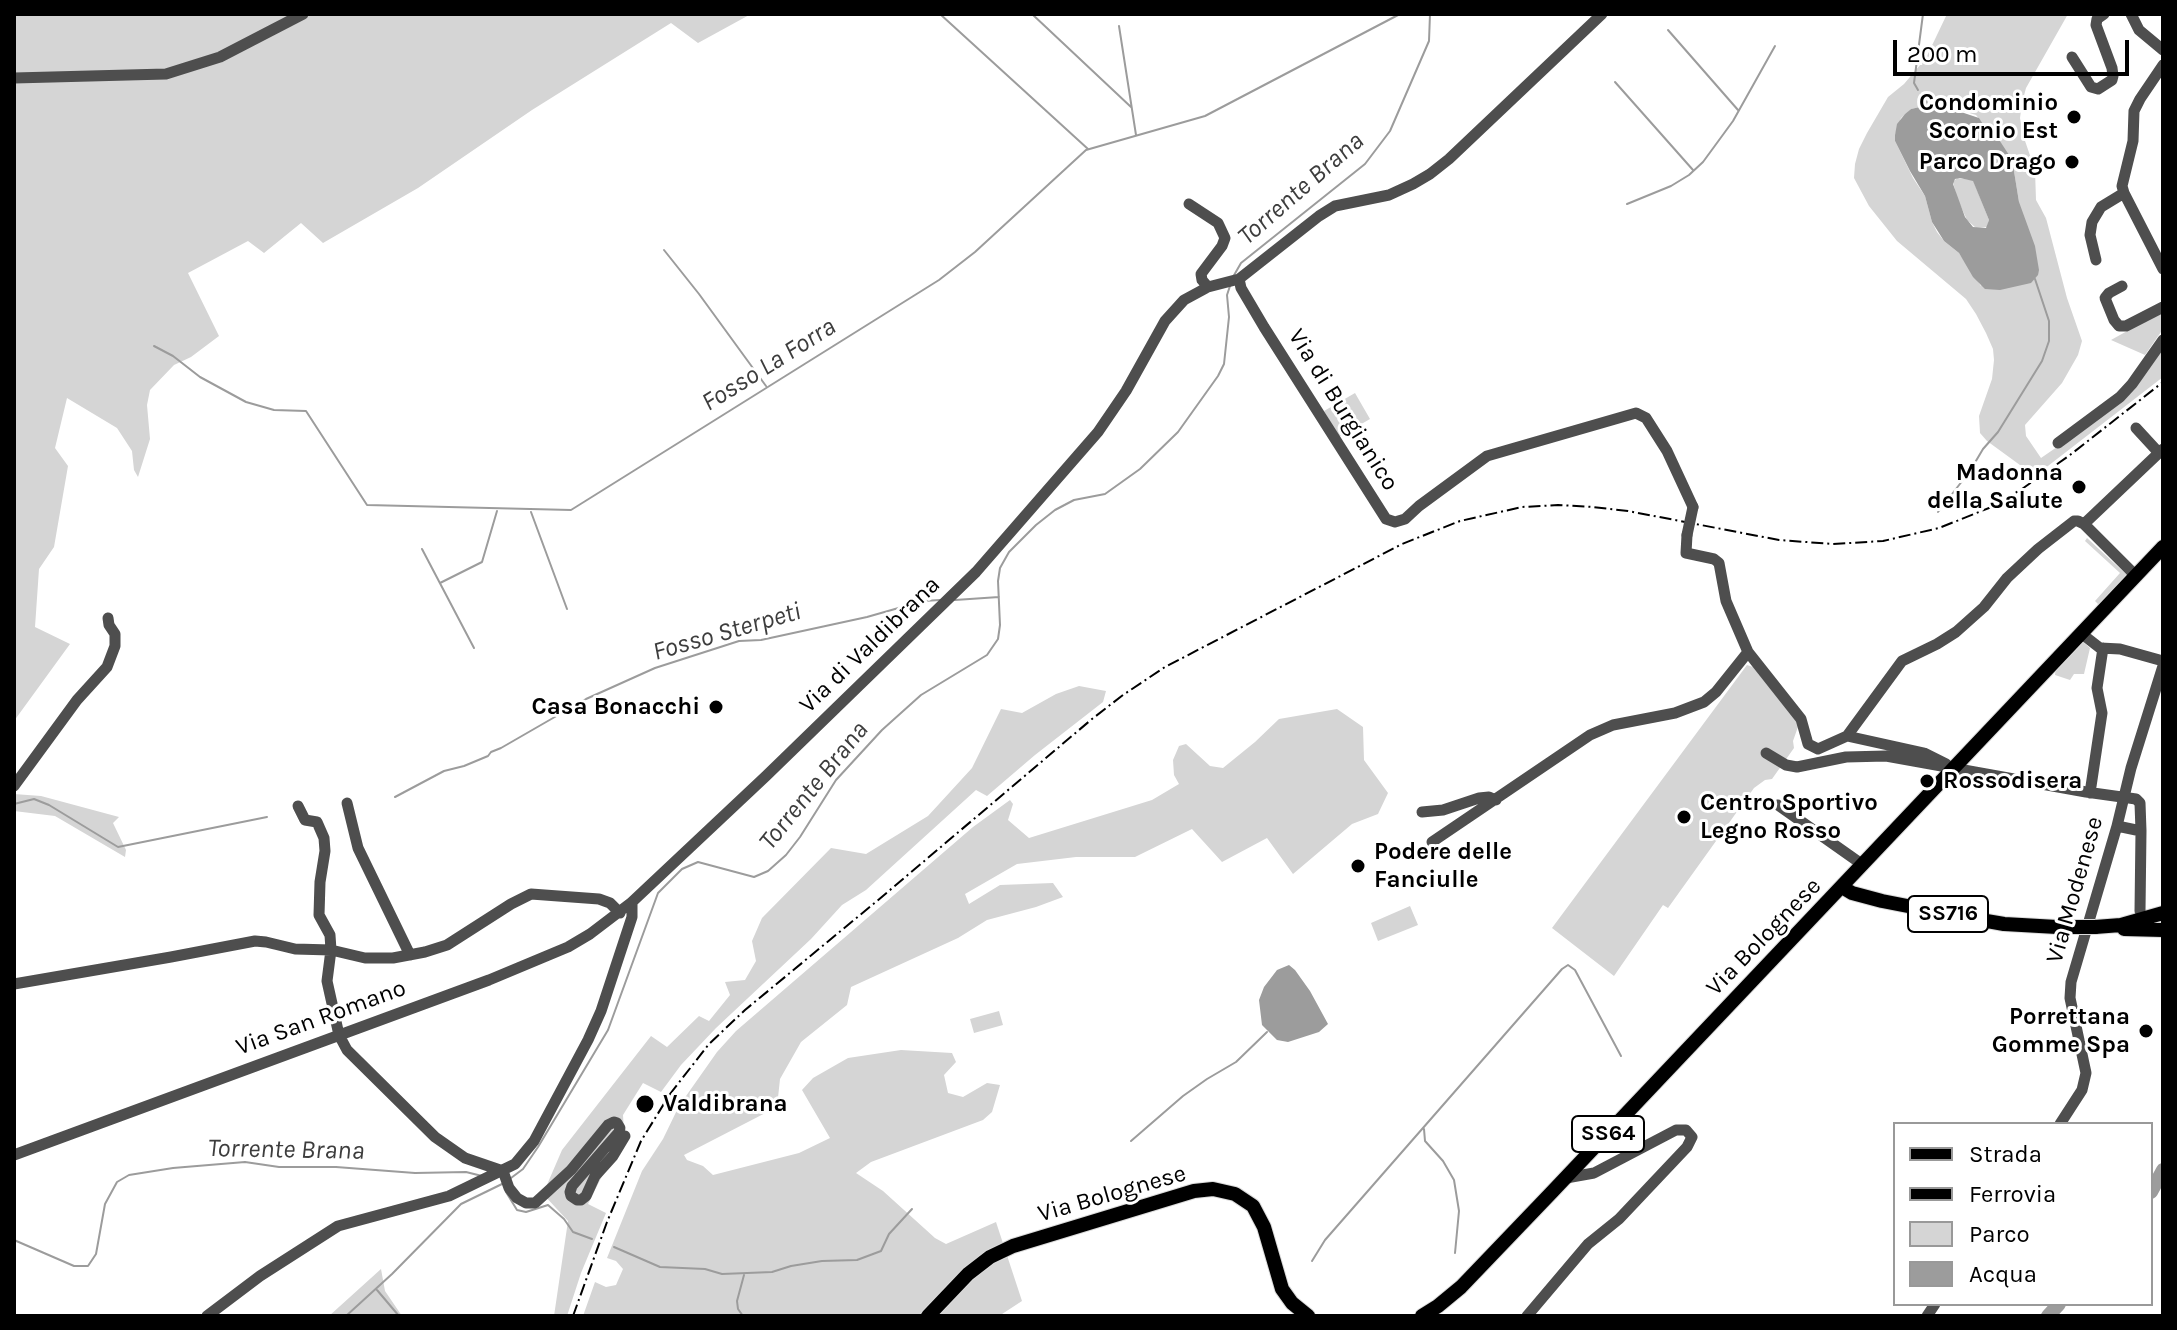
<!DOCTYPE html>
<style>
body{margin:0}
#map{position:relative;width:2177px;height:1330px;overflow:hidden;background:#fff;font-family:Karla,sans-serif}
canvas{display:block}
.frame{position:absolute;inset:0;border:16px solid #000;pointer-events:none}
.legend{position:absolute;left:1893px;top:1122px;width:260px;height:184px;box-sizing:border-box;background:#fff;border:2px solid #999;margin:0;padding:10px 14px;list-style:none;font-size:24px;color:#000}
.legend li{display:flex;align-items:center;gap:16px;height:40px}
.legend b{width:40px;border:2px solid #999}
.scale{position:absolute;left:1893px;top:40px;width:236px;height:36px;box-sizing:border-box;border:4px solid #000;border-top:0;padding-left:10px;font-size:24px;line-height:28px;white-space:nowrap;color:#000;-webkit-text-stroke:6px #fff;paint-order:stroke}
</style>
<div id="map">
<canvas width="2177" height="1330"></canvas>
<div class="frame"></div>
<ul class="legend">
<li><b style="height:10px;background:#000"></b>Strada</li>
<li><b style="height:10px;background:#000"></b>Ferrovia</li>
<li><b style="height:22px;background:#d5d5d5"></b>Parco</li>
<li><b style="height:22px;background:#9c9c9c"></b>Acqua</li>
</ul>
<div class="scale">200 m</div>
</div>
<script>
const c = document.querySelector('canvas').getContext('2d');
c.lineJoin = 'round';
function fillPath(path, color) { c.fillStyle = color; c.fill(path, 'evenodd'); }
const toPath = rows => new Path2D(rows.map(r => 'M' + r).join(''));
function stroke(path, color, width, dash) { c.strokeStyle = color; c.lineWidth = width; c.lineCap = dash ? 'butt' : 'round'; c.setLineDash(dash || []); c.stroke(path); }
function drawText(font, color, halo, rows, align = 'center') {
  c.font = font + ' Karla,sans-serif'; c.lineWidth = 6; c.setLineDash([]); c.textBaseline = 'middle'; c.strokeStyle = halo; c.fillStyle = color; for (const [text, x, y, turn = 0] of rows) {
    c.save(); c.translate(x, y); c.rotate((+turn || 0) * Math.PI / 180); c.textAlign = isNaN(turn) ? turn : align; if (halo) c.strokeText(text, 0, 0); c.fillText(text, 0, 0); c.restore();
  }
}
fillPath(toPath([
 [14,14,751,14,698,43,671,23,532,110,418,188,323,243,301,223,264,253,248,241,188,273,219,336,191,357,174,365,150,390,147,405,150,439,138,477,134,470,132,451,117,428,67,398,55,448,68,466,54,547,39,569,35,627,70,644,14,721],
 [1947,14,2068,14,2026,88,2022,103,2020,118,2023,135,2035,170,2036,200,2046,218,2067,298,2082,341,2078,355,2062,383,2025,425,2026,436,2041,458,2070,438,2163,348,2163,377,2035,476,1987,441,1980,433,1979,416,1992,379,1994,360,1993,349,1986,333,1976,314,1966,299,1897,241,1869,206,1854,178,1855,164,1859,149,1867,133,1888,97,1904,84,1926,58],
 [1929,101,1976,115,1987,129,1996,135,2013,165,2019,202,1981,286,1959,253,1944,241,1937,232,1932,222,1925,196,1913,178,1895,141,1895,135,1901,118,1911,109,1924,106],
 [1957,178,1973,180,1989,220,1987,227,1976,228,1967,220,1957,198,1953,182],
 [2163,311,2163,329,2145,355,2111,340],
 [1355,393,1370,419,1339,437,1324,411],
 [2087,538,2127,575,2099,605,2095,601,2120,573,2085,541],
 [2082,641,2090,648,2084,674,2074,674,2070,680,2055,675,2056,667],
 [1747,665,1753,667,1799,724,1793,741,1794,748,1772,779,1765,780,1754,788,1668,908,1663,905,1614,976,1552,928],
 [1079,686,1106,691,1103,702,1035,755,987,796,976,790,866,890,842,905,811,939,716,1028,681,1065,661,1092,643,1083,623,1115,624,1132,588,1204,606,1213,581,1273,567,1316,554,1316,568,1221,543,1194,562,1150,651,1036,667,1047,699,1016,709,1021,730,995,725,982,745,980,756,961,752,941,762,918,831,848,866,854,928,816,972,768,1001,709,1022,713,1056,694],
 [1337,709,1363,727,1364,760,1388,793,1378,814,1352,824,1293,874,1267,838,1222,862,1192,829,1135,857,1076,857,1017,864,965,894,969,904,1000,885,1053,883,1063,897,1036,907,987,920,958,938,851,987,847,1005,801,1042,780,1079,777,1107,684,1155,687,1160,703,1166,713,1175,799,1153,830,1138,802,1090,813,1078,848,1058,901,1050,952,1053,956,1062,944,1075,948,1093,963,1097,987,1083,1000,1085,992,1112,983,1120,871,1162,856,1173,883,1191,935,1238,946,1244,996,1222,1022,1301,999,1316,583,1316,595,1282,606,1287,616,1285,623,1269,616,1261,607,1258,642,1171,663,1139,679,1106,717,1052,736,1031,973,827,1010,800,1013,804,1008,820,1029,838,1152,800,1179,784,1174,775,1173,760,1179,746,1186,744,1210,766,1223,768,1255,742,1279,719],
 [14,794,41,796,119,817,113,823,126,850,125,857,55,816,14,811],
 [1410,906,1418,925,1378,941,1371,923],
 [999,1011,1003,1025,974,1033,970,1019],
 [381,1269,385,1291,402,1316,329,1316]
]), '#d5d5d5');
fillPath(toPath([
 [1935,98,1939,99,1949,108,1979,118,1985,127,1996,135,2009,155,2013,165,2019,202,2035,246,2039,270,2038,275,2031,283,2000,290,1985,289,1973,277,1959,253,1944,241,1932,222,1925,196,1910,171,1895,141,1895,135,1897,124,1905,114,1911,109,1924,106],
 [1960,178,1973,181,1989,220,1986,228,1973,227,1965,217,1953,184,1955,179],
 [1289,965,1295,970,1310,991,1328,1024,1319,1032,1288,1042,1277,1040,1262,1025,1259,1000,1264,987,1277,970]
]), '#9c9c9c');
stroke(toPath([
 [940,14,1088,149],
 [1032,14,1131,107],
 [1119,26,1136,135],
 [1668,30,1738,110],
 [1615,82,1693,170],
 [1918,90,1914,83,1923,14],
 [1921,94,1927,103],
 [1627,204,1671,186,1689,175,1703,162,1733,121,1775,46],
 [664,250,699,294,766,386],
 [1233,277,1241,263,1365,164,1390,131,1429,41,1430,14],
 [154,346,173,356,200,377,246,402,274,410,306,411,367,505,571,510,939,280,975,252,1086,150,1205,116,1400,14],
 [531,512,567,609],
 [1938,512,1970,471,1983,449,1998,432,2042,361,2049,341,2049,321,2035,279],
 [422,549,474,648],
 [440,583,482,562,497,511],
 [955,600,999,597],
 [395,797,444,771,464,766,488,756,491,752,501,748,586,699,655,668,739,641,761,640,867,617,923,601,940,600],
 [14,804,34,799,49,805,118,847,267,817],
 [1424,1129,1425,1141,1443,1161,1454,1180,1459,1211,1455,1253],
 [1131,1141,1183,1096,1207,1079,1236,1062,1267,1032],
 [511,1178,523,1169,538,1147,608,1030,658,893,682,869,698,862,754,877,768,871,786,855,800,837,836,780,882,730,921,695,987,655,998,639,1000,625,998,581,1000,568,1009,552,1036,525,1055,510,1074,500,1105,494,1140,469,1178,432,1218,376,1224,364,1229,317,1227,295,1230,286],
 [2158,1180,2163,1186],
 [506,1192,517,1210,526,1212,548,1205,564,1219,573,1232,592,1239],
 [14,1240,74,1266,88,1266,96,1254,105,1204,117,1182,129,1175,173,1168,245,1162,279,1167,336,1167,415,1173,466,1172,482,1176],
 [614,1247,660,1267,705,1269,722,1274,772,1272,791,1266,822,1261,857,1260,881,1251,889,1234,912,1209],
 [1312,1261,1325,1240,1562,969,1568,965,1575,970,1621,1056],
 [377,1290,399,1316],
 [346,1316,392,1274,461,1204,502,1184],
 [743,1316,738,1309,737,1301,744,1275]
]), '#9c9c9c', 2);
stroke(toPath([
 [2151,1192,2163,1170],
 [2048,1316,2059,1304]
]), '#9c9c9c', 14);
const major = toPath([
 [1842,887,1852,893,1882,901,1964,917,2004,924,2057,927],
 [2095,927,2121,925,2163,913],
 [2124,929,2163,930],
 [928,1316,968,1274,990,1257,1013,1246,1194,1191,1213,1189,1235,1194,1253,1206,1264,1227,1282,1289,1292,1303,1308,1316],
 [1422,1316,1438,1306,1461,1287,1552,1192,2163,547]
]);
stroke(major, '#dbdbdb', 16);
stroke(toPath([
 [2131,14,2139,30,2163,50],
 [2072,57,2091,87,2098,89,2112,80,2113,76,2112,68,2096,25,2097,19,2104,14],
 [2163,65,2140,99,2134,111,2133,141,2122,186,2124,193,2163,269],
 [14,78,166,74,220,57,303,14],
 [1189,204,1218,223,1225,238,1222,246,1201,274,1202,280,1208,287],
 [2096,260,2090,235,2092,222,2101,207,2124,193],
 [1239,279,1241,288,1264,327,1386,519,1395,522,1405,519,1419,506,1487,456,1636,413,1646,418,1667,451,1693,507],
 [2122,286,2109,293,2105,298,2114,320,2119,326,2126,326,2163,307],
 [2136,428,2159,453],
 [2058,443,2120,397,2132,384,2163,340],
 [1687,535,1686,553,1714,559,1719,563,1726,601,1748,652,1801,719,1808,744,1818,749,1847,736,1902,661,1937,644,1956,632,1984,607,2007,578,2038,549,2074,521,2078,521,2084,524],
 [2136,576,2084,524,2163,449],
 [2082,634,2100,648,2120,649,2163,661],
 [1847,736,1924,753,1946,764],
 [1766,753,1786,765,1797,767,1846,757,1886,756,2086,792,2136,799,2140,803,2141,831,2140,911],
 [14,786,77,700,107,667,115,646,115,634,109,625,108,618],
 [2090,793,2102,713,2097,688,2103,648],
 [347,803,358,848,410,955],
 [1778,805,1863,865],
 [298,806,305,820,317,822,324,838,325,851,320,882,319,915,330,935,331,950,327,981,339,1035,347,1050,435,1137,465,1158,503,1171],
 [1422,812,1443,810,1479,798,1489,797,1496,800],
 [2117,826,2141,831],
 [1432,842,1590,735,1613,725,1675,713,1704,702,1716,692,1748,652],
 [14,984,171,957,255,941,266,942,295,949,331,950,365,958,393,958,425,952,447,945,511,904,531,894,599,899,610,903,620,913],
 [2060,1124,2082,1090,2086,1073,2070,998,2071,982,2117,826,2131,768,2163,666],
 [14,1155,489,980,568,947,590,934,632,902,766,776,976,572,1098,432,1126,391,1165,321,1184,300,1208,287,1239,279,1319,216,1335,206,1389,195,1413,184,1430,174,1449,159,1602,14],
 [503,1171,509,1188,517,1198,526,1203,535,1203,571,1170,608,1125,614,1122,617,1123,620,1128,619,1132,572,1186,570,1192,571,1196,577,1200,581,1200,586,1196,595,1176,613,1156,625,1136],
 [207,1316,260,1276,338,1226,449,1196,515,1164,534,1141,588,1040,601,1011,632,917,632,902],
 [1527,1316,1588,1244,1619,1219,1687,1147,1692,1137,1686,1130,1676,1130,1594,1173,1566,1178],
 [1927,1316,1935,1304]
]), '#4e4e4e', 11);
stroke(major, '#000', 14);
stroke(toPath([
 [573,1316,607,1222,641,1141,670,1094,709,1044,745,1010,877,901,1092,719,1123,695,1165,667,1402,544,1460,521,1522,507,1558,505,1593,507,1628,511,1779,540,1833,544,1883,541,1939,528,1989,508,2022,489,2070,455,2163,382]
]), '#000', 2, [12, 4, 2, 4]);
const majorBridge = toPath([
 [2057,927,2095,927]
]);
stroke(majorBridge, '#dbdbdb', 16, []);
stroke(toPath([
 [1687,535,1693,507]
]), '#4e4e4e', 11);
stroke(majorBridge, '#000', 14);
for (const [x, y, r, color] of [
 [2074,117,8,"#000"],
 [2072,162,8,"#000"],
 [2079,487,8,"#000"],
 [716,707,8,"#000"],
 [1927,781,8,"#000"],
 [1684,817,8,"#000"],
 [1358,866,8,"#000"],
 [2146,1031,8,"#000"],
 [645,1104,10,"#000"]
]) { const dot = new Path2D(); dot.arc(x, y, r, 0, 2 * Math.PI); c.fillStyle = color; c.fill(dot); stroke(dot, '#fff', 3); }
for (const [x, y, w] of [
 [1948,914,80],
 [1608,1134,72]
]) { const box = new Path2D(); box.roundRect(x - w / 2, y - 18, w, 36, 6); c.fillStyle = '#fff'; c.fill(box); stroke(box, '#000', 2); }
drawText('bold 22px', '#000', null, [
 ["SS716",1948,914],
 ["SS64",1608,1134]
]);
drawText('bold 24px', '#000', '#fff', [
 ["Condominio",2058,103],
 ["Scornio Est",2058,131],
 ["Parco Drago",2056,162],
 ["Madonna",2063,473],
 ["della Salute",2063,501],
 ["Casa Bonacchi",700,707],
 ["Rossodisera",1943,781,"left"],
 ["Centro Sportivo",1700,803,"left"],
 ["Legno Rosso",1700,831,"left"],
 ["Podere delle",1374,852,"left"],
 ["Fanciulle",1374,880,"left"],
 ["Porrettana",2130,1017],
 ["Gomme Spa",2130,1045],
 ["Valdibrana",663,1104,"left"]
], 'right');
drawText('24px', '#000', '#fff', [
 ["Via di Burgianico",1343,410,58],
 ["Via di Valdibrana",870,645,-44],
 ["Via Modenese",2075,890,-74],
 ["Via Bolognese",1764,937,-46],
 ["Via San Romano",321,1018,-20],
 ["Via Bolognese",1112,1194,-16]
]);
drawText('italic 26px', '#3d3d3d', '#fff', [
 ["Torrente Brana",1301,189,-41],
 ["Fosso La Forra",769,365,-32],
 ["Fosso Sterpeti",727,632,-16],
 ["Torrente Brana",814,786,-51],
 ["Torrente Brana",286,1150,1]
]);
</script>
